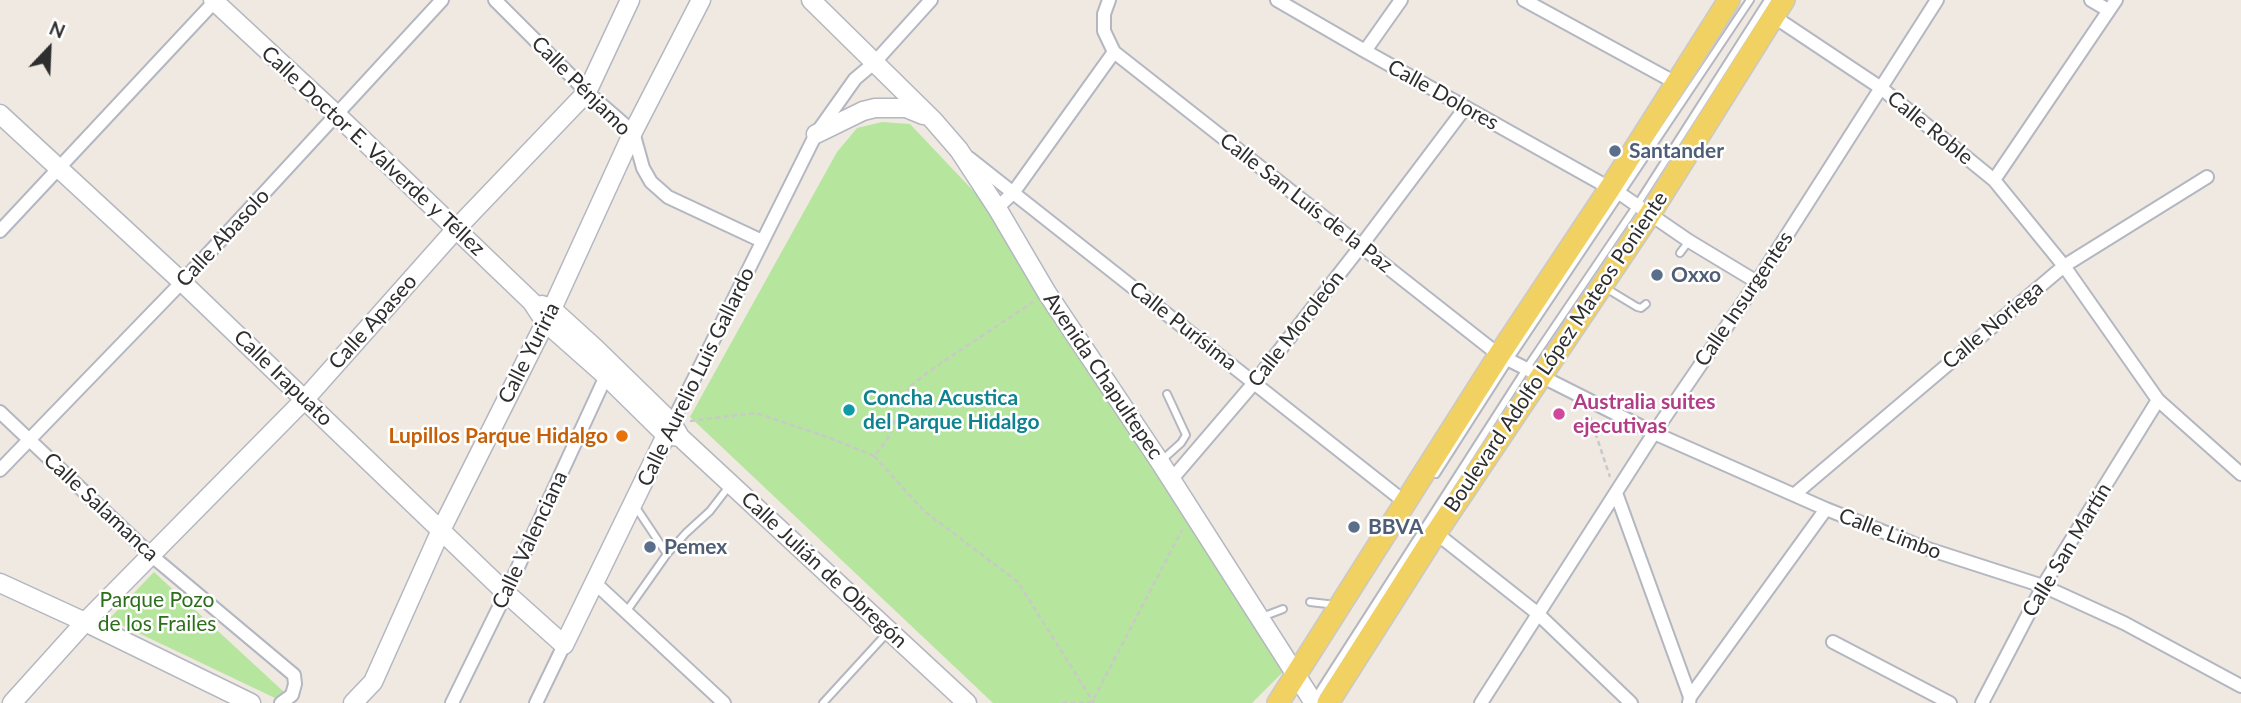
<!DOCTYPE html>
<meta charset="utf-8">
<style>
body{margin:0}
#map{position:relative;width:2241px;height:703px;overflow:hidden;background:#efe9e1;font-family:Lato,sans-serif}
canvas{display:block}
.north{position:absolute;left:14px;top:14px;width:70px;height:70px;-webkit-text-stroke:5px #fff;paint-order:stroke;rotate:23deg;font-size:19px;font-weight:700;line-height:28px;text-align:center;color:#2e2e2e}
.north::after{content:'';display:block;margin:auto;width:24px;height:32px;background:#2e2e2e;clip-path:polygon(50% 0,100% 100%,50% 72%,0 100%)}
</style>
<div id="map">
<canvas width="2241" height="703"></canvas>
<div class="north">N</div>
</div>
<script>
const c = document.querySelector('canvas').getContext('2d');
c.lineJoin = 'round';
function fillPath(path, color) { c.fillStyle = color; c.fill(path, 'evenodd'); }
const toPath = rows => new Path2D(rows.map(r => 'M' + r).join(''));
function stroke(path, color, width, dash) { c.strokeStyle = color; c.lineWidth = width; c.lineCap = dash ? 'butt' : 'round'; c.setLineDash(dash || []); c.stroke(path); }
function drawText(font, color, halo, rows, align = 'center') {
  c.font = font + ' Lato,sans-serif'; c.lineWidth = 5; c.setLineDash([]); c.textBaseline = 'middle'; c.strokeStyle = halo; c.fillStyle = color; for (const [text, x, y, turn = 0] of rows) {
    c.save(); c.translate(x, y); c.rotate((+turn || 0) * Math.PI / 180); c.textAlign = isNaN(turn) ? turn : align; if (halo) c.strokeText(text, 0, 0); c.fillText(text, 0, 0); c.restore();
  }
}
fillPath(toPath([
 [882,122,910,124,980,198,1047,293,1283,672,1252,703,993,703,690,417,837,152,857,128],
 [154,572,284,692,275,698,109,619]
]), '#b6e59e');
const lane = toPath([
 [1680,253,1689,241],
 [1604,287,1637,307,1641,308,1646,304],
 [1161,461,1181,443,1186,435,1167,394],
 [1436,474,1509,360,1750,0],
 [635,506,667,554],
 [1310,602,1336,605],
 [626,612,667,554,686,533,710,511,730,485],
 [1262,617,1283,609],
 [1315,698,1526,369,1637,205,1768,0],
 [823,703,888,632]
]);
const street = toPath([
 [495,0,587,92,633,132,643,168,651,182,668,197,762,241],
 [1109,0,1104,14,1104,31,1114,52,1499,355,1654,433,1826,509,1922,547,2043,586,2124,623,2241,686],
 [1277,0,1365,51,1622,195,1689,241,1757,282],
 [1524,0,1676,83],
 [2091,0,2108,10],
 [1773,16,1881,88,1994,180,2064,266,2158,400,2241,474],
 [1365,51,1401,0],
 [969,158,1406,503],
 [1994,180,2116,0],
 [997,208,1013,193,1114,52],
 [0,231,216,0],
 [0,412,152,556,294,675,295,684,292,695,281,703],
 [672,423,816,134,855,79,874,63,931,0],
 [0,470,182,282,442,0],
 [1171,480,1254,383,1361,246,1465,108],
 [1616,493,1690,697],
 [1795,494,2064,266,2207,177],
 [1436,533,1537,613,1631,703],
 [595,583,724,703],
 [1833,642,1950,703],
 [452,703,506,593,606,376],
 [536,703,564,645],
 [1481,703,1654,433,1757,282,1937,0],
 [1689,703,1690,697,1826,509],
 [1982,703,2043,586,2158,400]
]);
const secondary = toPath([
 [213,0,337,115,532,302,545,322,606,376,666,435,680,437],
 [811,0,933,120,959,150,997,208,1047,293,1160,462,1314,703],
 [0,114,182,282,506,593,564,645,672,423],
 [816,134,863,111,875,108,906,108,923,115],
 [542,305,552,309,595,348,672,423,680,437,967,703],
 [0,583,85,622,251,703],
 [12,703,85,622,305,399,456,229,587,92,630,0],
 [353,703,373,682,441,530,552,309,633,132,701,0]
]);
const primary = toPath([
 [1278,703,1499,355,1610,188,1729,0],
 [1328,703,1436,533,1650,214,1784,0]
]);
stroke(lane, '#b4b7c1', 10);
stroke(street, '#b4b7c1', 16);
stroke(secondary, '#b4b7c1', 21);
stroke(primary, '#c9c9c9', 24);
stroke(toPath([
 [1590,417,1610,477],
 [690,421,756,413,830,438,874,456,887,440,909,387,938,365,1033,302],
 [874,456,924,511,1018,582,1094,703],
 [1062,703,1092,702,1182,530]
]), '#c9c9c9', 2.5, [5, 3.5]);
stroke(lane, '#fff', 6);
stroke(street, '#fff', 12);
stroke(secondary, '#fff', 18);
stroke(primary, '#f2d163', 21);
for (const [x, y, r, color] of [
 [1615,151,7,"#5c6f8a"],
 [1657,275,7,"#5c6f8a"],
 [849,410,7,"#0f9aa8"],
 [1559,414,7,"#d1479c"],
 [622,436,7,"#e8710a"],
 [1354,527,7,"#5c6f8a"],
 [650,547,7,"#5c6f8a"]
]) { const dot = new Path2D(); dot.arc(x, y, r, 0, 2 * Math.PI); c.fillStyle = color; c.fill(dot); stroke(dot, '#fff', 2.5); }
drawText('21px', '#2e2e2e', '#fff', [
 ["Calle Pénjamo",581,86,45],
 ["Calle Dolores",1443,95,29],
 ["Calle Roble",1930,128,39],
 ["Calle Doctor E. Valverde y Téllez",373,151,43],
 ["Calle San Luís de la Paz",1306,203,38],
 ["Calle Abasolo",223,238,-47],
 ["Calle Insurgentes",1744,299,-56],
 ["Calle Apaseo",373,322,-48],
 ["Calle Noriega",1993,325,-40],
 ["Calle Purísima",1183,326,38],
 ["Calle Moroleón",1296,329,-52],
 ["Boulevard Adolfo López Mateos Poniente",1556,352,-56],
 ["Calle Yuriria",529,353,-63],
 ["Avenida Chapultepec",1103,376,56],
 ["Calle Aurelio Luis Gallardo",696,377,-64],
 ["Calle Irapuato",283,378,44],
 ["Calle Salamanca",101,507,43],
 ["Calle Limbo",1890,534,21],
 ["Calle Valenciana",530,540,-65],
 ["Calle San Martín",2067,550,-59],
 ["Calle Julián de Obregón",824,570,43]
]);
drawText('bold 21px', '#4e5e75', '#fff', [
 ["Santander",1629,151],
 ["Oxxo",1671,275],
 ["BBVA",1368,527],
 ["Pemex",664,547]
], 'left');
drawText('bold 21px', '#0d838f', '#fff', [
 ["Concha Acustica",863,398],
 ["del Parque Hidalgo",863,422]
], 'left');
drawText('bold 21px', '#b23c85', '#fff', [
 ["Australia suites",1573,402],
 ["ejecutivas",1573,426]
], 'left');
drawText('bold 21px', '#c56008', '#fff', [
 ["Lupillos Parque Hidalgo",608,436]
], 'right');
drawText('21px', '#2c6e1b', '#fff', [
 ["Parque Pozo",157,600],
 ["de los Frailes",157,624]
]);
</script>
